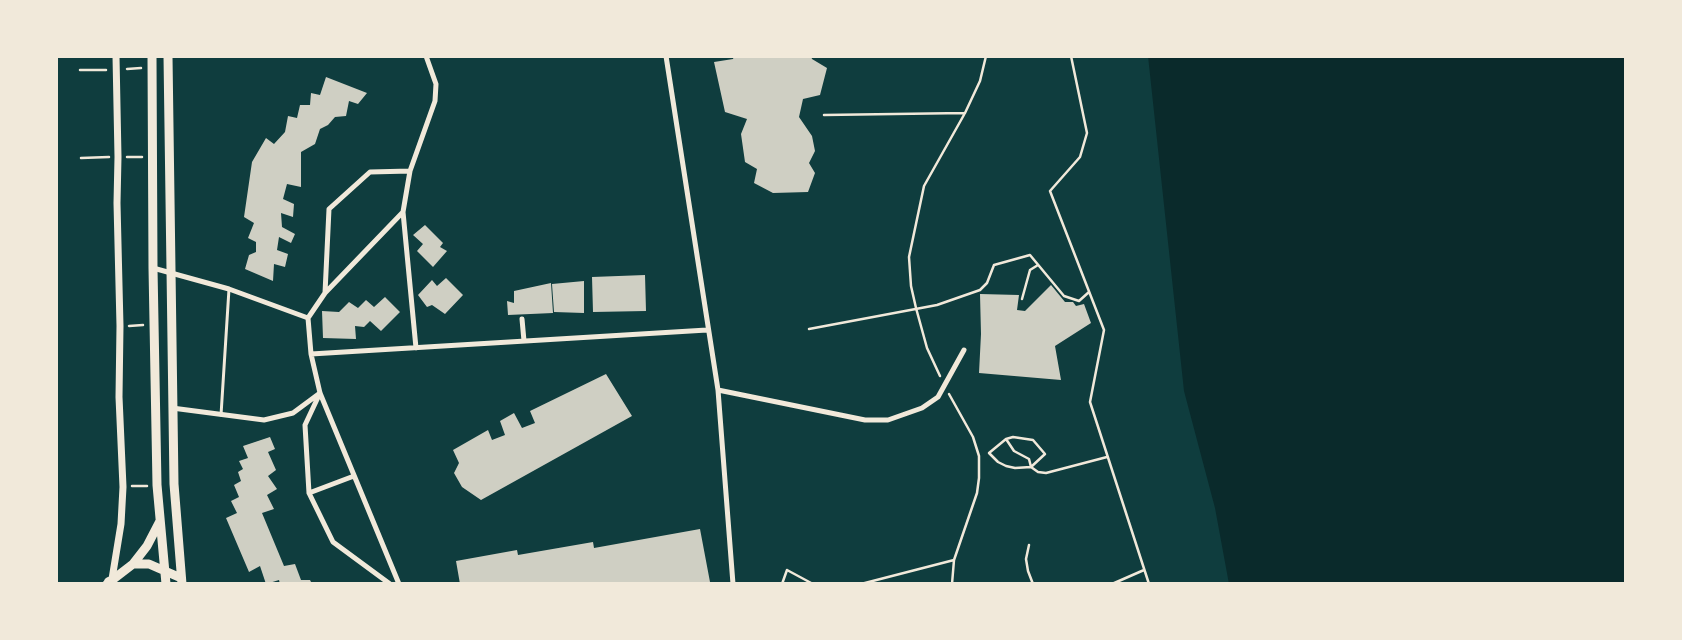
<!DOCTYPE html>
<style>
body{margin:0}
#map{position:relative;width:1682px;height:640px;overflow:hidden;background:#0f3d3e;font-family:Literata,serif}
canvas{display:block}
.frame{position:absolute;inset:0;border:58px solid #f1e9da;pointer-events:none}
</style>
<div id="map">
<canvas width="1682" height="640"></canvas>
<div class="frame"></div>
</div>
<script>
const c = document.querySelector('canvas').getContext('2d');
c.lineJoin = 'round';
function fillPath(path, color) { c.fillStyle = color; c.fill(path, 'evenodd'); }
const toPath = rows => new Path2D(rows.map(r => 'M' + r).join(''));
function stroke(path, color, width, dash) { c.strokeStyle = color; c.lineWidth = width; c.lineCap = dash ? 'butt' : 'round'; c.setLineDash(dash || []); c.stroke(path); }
fillPath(toPath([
 [1148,56,1626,56,1626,584,1229,584,1215,508,1184,391]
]), '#0a2a2b');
fillPath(toPath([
 [734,56,811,56,812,59,827,68,820,95,803,99,799,117,812,136,815,151,809,163,815,173,808,192,773,193,754,183,757,169,745,162,741,134,747,119,725,112,714,62,733,59],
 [326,77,367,93,358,104,349,101,346,116,335,117,328,125,320,129,315,144,301,152,301,187,287,184,283,199,294,204,293,217,281,213,282,227,295,234,291,243,279,237,277,250,288,254,285,267,274,264,273,281,245,269,249,255,256,252,256,242,248,238,254,223,244,217,252,162,266,138,274,144,285,132,288,116,297,118,300,105,310,105,311,93,320,95],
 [425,225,443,243,440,247,447,251,433,267,417,251,423,244,413,235],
 [645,275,646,311,593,312,592,277],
 [446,278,463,295,445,314,432,305,427,307,418,295,432,280,437,286],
 [584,281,584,313,554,312,552,284],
 [551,283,553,313,508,315,507,301,514,303,514,291],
 [1051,285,1065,302,1073,302,1076,306,1084,304,1091,323,1055,346,1061,380,979,373,981,334,980,294,1019,295,1017,310,1025,311],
 [385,297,400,312,381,331,370,321,364,327,355,326,356,339,323,338,322,311,339,312,349,302,358,308,366,300,374,307],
 [606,374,632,416,481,500,462,487,454,473,459,463,453,450,488,430,492,440,505,435,500,421,514,413,522,428,535,423,530,411],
 [270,437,275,449,268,452,276,470,268,476,277,489,267,495,274,509,262,513,284,566,295,564,301,580,310,580,312,584,280,584,279,580,266,584,260,566,249,572,226,518,237,513,231,501,239,497,234,485,241,481,238,472,243,469,239,461,248,458,243,446],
 [700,529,710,582,700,584,460,584,456,561,517,550,518,555,593,542,594,548]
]), '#cfcfc3');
stroke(toPath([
 [1071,56,1087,133,1080,157,1050,191,1104,330,1090,402,1149,584],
 [127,69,141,68],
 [80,70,106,70],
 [824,115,965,113],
 [127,157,142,157],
 [81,158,109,157],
 [1022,299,1030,270,1038,265],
 [129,326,143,325],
 [809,329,937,305,980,290,987,283,994,265,1030,255,1064,296,1079,301,1089,292],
 [940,376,927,348,916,308,911,286,909,257,924,186,965,113,980,81,986,56],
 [949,394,973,437,979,456,979,478,977,493,954,560,952,584],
 [1013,437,1033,440,1045,454,1031,467,1015,468,1006,466,998,462,989,453,1006,439,1013,437],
 [1006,439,1014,451,1029,459,1031,467,1038,472,1046,473,1107,457],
 [132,486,147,486],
 [1029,545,1026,559,1028,571,1033,584],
 [782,584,787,570,813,584],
 [861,584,954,560],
 [1112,584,1144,570]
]), '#f1e9da', 2.5);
stroke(toPath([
 [221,415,229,289]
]), '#f1e9da', 3);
stroke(toPath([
 [666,56,718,390,733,584],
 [403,212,416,348],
 [153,268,229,289,308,318],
 [325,293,329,209,370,172,410,171],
 [522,319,524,341],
 [311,354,707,330],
 [718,390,865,420,888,420,922,408,938,397,964,350],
 [320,393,305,425,309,493,333,542,390,584],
 [172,408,264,420,293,413,320,393],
 [309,493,354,476],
 [399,584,320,393,311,354,308,318,325,293,403,212,410,171,435,101,436,84,426,56]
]), '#f1e9da', 5);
stroke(toPath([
 [108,581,112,579,121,524,123,487,119,397,120,326,117,203,118,157,116,56]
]), '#f1e9da', 7);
stroke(toPath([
 [152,56,153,268,157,485,166,584],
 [168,56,174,484,182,584],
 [133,564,149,564,181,578],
 [107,584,133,564,147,546,160,521]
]), '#f1e9da', 9);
</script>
